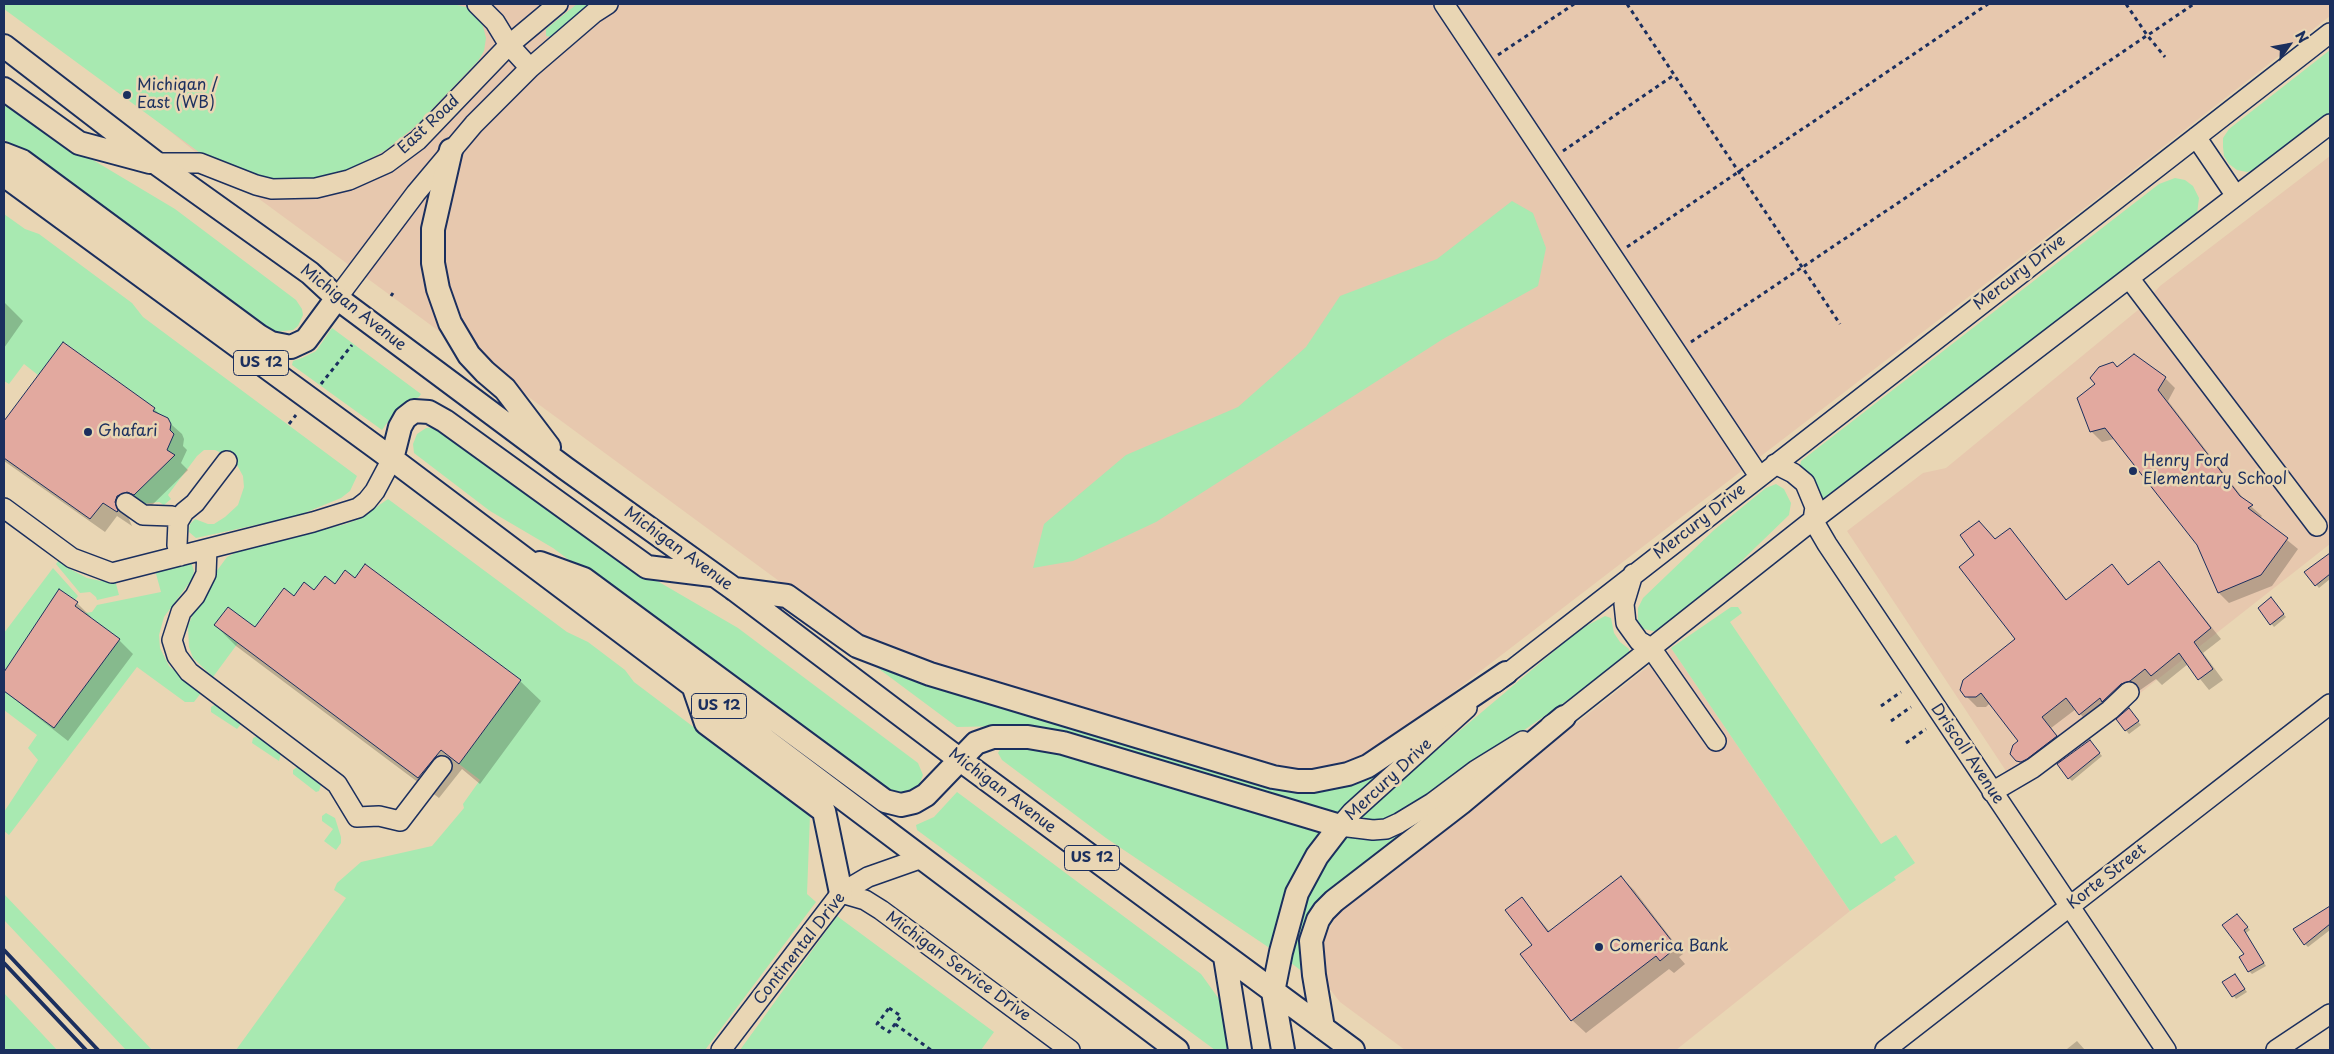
<!DOCTYPE html>
<style>
body{margin:0}
#map{position:relative;width:2334px;height:1054px;overflow:hidden;background:#e9d6b4;font-family:"Playpen Sans",sans-serif}
canvas{display:block}
.frame{position:absolute;inset:0;border:5px solid #1b2f5e;pointer-events:none}
.north{position:absolute;left:2264px;top:20px;width:50px;height:50px;-webkit-text-stroke:4px #e9d6b4;paint-order:stroke;rotate:58deg;font-size:14px;font-weight:700;line-height:20px;text-align:center;color:#1b2f5e}
.north::after{content:'';display:block;margin:auto;width:18px;height:22px;background:#1b2f5e;clip-path:polygon(50% 0,100% 100%,50% 72%,0 100%)}
</style>
<div id="map">
<canvas width="2334" height="1054"></canvas>
<div class="frame"></div>
<div class="north">N</div>
</div>
<script>
const c = document.querySelector('canvas').getContext('2d');
c.lineJoin = 'round';
function fillPath(path, color) { c.fillStyle = color; c.fill(path, 'evenodd'); }
const toPath = rows => new Path2D(rows.map(r => 'M' + r).join(''));
function stroke(path, color, width, dash) { c.strokeStyle = color; c.lineWidth = width; c.lineCap = dash ? 'butt' : 'round'; c.setLineDash(dash || []); c.stroke(path); }
function drawText(font, color, halo, rows, align = 'center') {
  c.font = font + ' "Playpen Sans",sans-serif'; c.lineWidth = 5; c.setLineDash([]); c.textBaseline = 'middle'; c.strokeStyle = halo; c.fillStyle = color; for (const [text, x, y, turn = 0] of rows) {
    c.save(); c.translate(x, y); c.rotate((+turn || 0) * Math.PI / 180); c.textAlign = isNaN(turn) ? turn : align; if (halo) c.strokeText(text, 0, 0); c.fillText(text, 0, 0); c.restore();
  }
}
fillPath(toPath([
 [14,4,2330,4,2330,16,2108,190,1375,752,1344,766,1317,773,1282,766,862,642,198,154],
 [2330,156,2330,544,2018,789,1847,531,1923,473,1946,468,2138,310,2160,286],
 [1671,648,1850,911,1676,1050,1405,1050,1340,1002,1329,988,1322,972,1321,957,1323,941,1337,914]
]), '#e7c8ae');
fillPath(toPath([
 [4,4,457,5,466,7,476,15,483,26,486,38,484,51,478,61,417,125,386,150,353,168,341,172,315,178,282,180,244,174,207,158,4,9],
 [577,4,593,4,552,37,546,36,546,29],
 [2330,50,2330,114,2261,168,2247,172,2237,170,2229,164,2224,156,2223,147,2223,138,2229,129],
 [4,96,83,154,175,209,296,300,302,309,303,315,298,326,293,330,276,332,257,327,4,139],
 [2175,178,2185,180,2193,186,2199,198,2197,214,2192,221,1827,501,1818,500,1808,473,1800,466,1801,461,2159,184],
 [1512,201,1533,213,1546,248,1538,286,1443,339,1156,522,1073,561,1033,568,1044,524,1126,455,1238,407,1306,347,1340,296,1437,259],
 [4,214,25,229,39,234,132,303,143,317,357,476,350,491,341,498,297,516,196,538,189,532,190,524,195,519,208,524,214,524,225,517,238,505,244,487,243,476,237,465,228,456,215,450,204,450,197,456,168,495,171,499,164,505,159,502,143,504,131,498,174,455,166,450,148,417,154,407,64,342,38,375,24,364,9,384,4,381],
 [332,328,421,394,419,397,398,408,382,430,292,365,293,361,302,358,316,351],
 [437,427,647,575,738,628,918,763,923,775,919,785,905,793,892,793,867,782,553,548,490,511,414,453,413,444,417,434,426,428],
 [1776,484,1784,489,1791,503,1789,515,1696,605,1657,632,1644,629,1638,621,1638,608,1643,598,1714,530,1766,488],
 [388,499,567,632,588,642,625,670,634,682,810,815,807,894,816,902,705,1050,236,1050,346,898,334,890,337,883,361,862,432,846,464,808,463,804,480,780,459,764,521,680,366,564,355,578,345,570,335,584,294,596,283,588,269,607,272,611,258,629,228,607,214,625,238,643,213,677,193,658,189,647,188,626,196,607,209,591,216,572,227,557,241,550,346,524,359,519],
 [59,560,68,568,87,578,101,581,115,580,119,595,97,600,96,597,90,592,80,593,56,564],
 [191,562,194,571,192,579,164,617,159,635,160,648,169,666,201,693,194,702,185,702,137,667,9,835,4,831,4,812,38,760,28,748,37,735,4,710,4,691,54,728,119,639,85,613,92,612,97,605,161,592,155,570],
 [53,568,78,596,75,600,59,589,4,672,4,633],
 [1731,607,1738,607,1742,613,1730,622,1881,844,1896,835,1915,863,1894,877,1896,880,1850,911,1671,648],
 [1605,616,1611,618,1614,633,1620,642,1629,649,1629,655,1588,686,1401,815,1384,822,1359,819,1361,814,1572,636,1586,626],
 [871,663,1280,784,1405,750,1342,815,1005,726,957,727],
 [216,704,237,719,241,724,237,729,211,712,211,707],
 [257,736,281,753,279,761,252,743,253,738],
 [1002,746,1049,747,1326,827,1271,949,1106,838,1002,760,998,753],
 [297,767,321,785,319,791,316,792,293,774,293,770],
 [1471,783,1338,889,1303,972,1291,963,1305,896,1344,834,1351,834],
 [957,792,1201,974,1219,999,1229,1050,1215,1050,917,830,916,825,934,817],
 [326,813,335,818,341,837,341,843,336,850,324,841,333,829,322,821,322,816],
 [4,894,152,1050,126,1050,4,920],
 [837,916,994,1032,981,1050,740,1050],
 [4,993,57,1050,4,1050]
]), '#a8e9b1');
fillPath(toPath([
 [4,302,23,321,4,348],
 [64,344,154,409,182,434,184,439,183,446,187,450,181,463,188,470,149,508,131,510,128,517,132,526,117,516,105,532,4,461,4,423],
 [2117,368,2165,378,2175,388,2168,401,2246,502,2262,516,2260,518,2298,549,2272,586,2229,603,2219,593,2198,545,2114,439,2102,442,2091,431],
 [2009,529,2067,600,2112,566,2129,586,2159,562,2221,639,2203,653,2223,680,2209,690,2188,664,2162,685,2156,679,2090,725,2076,709,2051,728,2066,747,2027,771,2017,760,2020,741,1990,703,1986,707,1977,707,1966,696,2017,639,1996,540],
 [2330,554,2330,579,2319,588,2306,573],
 [366,566,520,681,541,701,480,784,462,769,439,798,236,646,215,625,255,629,294,598,355,580],
 [59,591,77,603,91,617,90,619,119,640,133,654,68,741,4,691,4,674],
 [2274,602,2286,617,2274,627,2259,608],
 [2131,713,2141,725,2129,734,2118,720],
 [2092,744,2102,756,2072,781,2069,778],
 [1621,877,1634,890,1683,954,1679,957,1685,964,1674,973,1669,969,1586,1033,1572,1020,1521,954,1534,945,1522,899,1550,932],
 [2329,908,2330,930,2308,947,2305,944],
 [2240,918,2250,930,2246,933,2266,966,2252,974,2249,971],
 [2235,975,2247,992,2236,999,2224,983],
 [2077,1041,2085,1050,2068,1050,2067,1049]
]), '#0003');
const building = toPath([
 [63,342,155,408,153,411,168,418,171,424,170,430,174,434,167,450,175,455,134,495,127,492,117,496,115,502,118,511,117,512,103,503,90,519,4,458,4,421,63,342],
 [2134,354,2166,377,2158,390,2240,496,2253,505,2248,508,2288,538,2261,575,2218,593,2197,545,2105,428,2090,432,2077,398,2095,384,2090,378,2099,367,2113,362,2117,367,2134,354],
 [1979,521,1995,539,2010,528,2066,600,2112,564,2128,585,2159,561,2211,628,2194,642,2213,669,2198,680,2179,653,2151,676,2145,669,2130,681,2121,684,2102,702,2100,698,2079,715,2066,698,2042,717,2057,736,2027,759,2021,762,2016,761,2010,754,2013,745,2018,741,1981,693,1976,697,1965,697,1960,690,1963,680,2015,639,1959,567,1974,555,1960,535,1979,521],
 [2330,553,2330,574,2315,586,2304,572,2330,553],
 [365,564,521,680,459,764,441,750,418,778,214,625,228,607,255,627,284,588,294,596,304,582,314,590,325,576,335,584,345,570,355,578,365,564],
 [59,589,78,602,75,606,120,639,54,728,4,691,4,672,59,589],
 [2271,597,2284,614,2270,625,2258,608,2271,597],
 [2129,708,2139,721,2125,731,2116,719,2129,708],
 [2090,740,2100,753,2068,779,2057,764,2090,740],
 [1621,876,1671,940,1667,943,1672,951,1660,961,1656,956,1571,1021,1520,954,1532,945,1505,910,1522,897,1548,932,1621,876],
 [2330,906,2330,924,2304,945,2293,929,2330,906],
 [2237,914,2248,927,2244,930,2264,963,2248,972,2239,957,2244,954,2222,925,2237,914],
 [2235,974,2245,989,2232,997,2222,982,2235,974]
]);
fillPath(building, '#e2a99f');
stroke(building, '#1b2f5e', 1);
const minor = toPath([
 [477,4,495,22,509,45,530,68],
 [1444,4,1759,476],
 [2196,137,2236,196],
 [156,163,200,163,256,185,272,189,316,188,349,180,387,163,418,140,509,45,558,4],
 [2129,278,2317,526],
 [337,298,416,193,474,124,530,68,594,13,608,4],
 [1775,464,1793,473,1805,483,1815,507,1813,520,1827,544,2166,1050],
 [126,503,143,515,172,516,178,522],
 [4,508,72,558,112,573,313,522,358,508,367,501,375,491,392,459],
 [207,549,206,574,195,596,181,612,172,640,177,656,189,672,337,784,357,817,379,816,400,821,442,766],
 [180,556,177,545,178,522,184,512,195,503,227,461],
 [1633,574,1624,604,1626,623,1639,641,1651,648,1716,741],
 [1495,683,2330,33],
 [1467,708,1352,812,1340,826,1373,830,1386,829,1399,823,1432,803,1476,770,1523,741],
 [1551,725,1564,717,1813,520,2330,124],
 [1992,792,2033,768,2110,710,2129,692],
 [841,893,865,900,881,910,1070,1050],
 [721,1050,841,893,868,877,922,858],
 [1885,1050,2330,704],
 [2276,1050,2330,1014]
]);
const major = toPath([
 [4,46,156,163,310,273,337,298,565,468,734,589,959,759,1353,1050],
 [4,89,79,143,150,162],
 [451,150,433,229,433,263,438,289,450,323,469,355,485,372,505,389,549,447],
 [4,154,22,161,259,336,271,343,291,347,306,340,337,298],
 [4,175,392,459,1177,1050],
 [392,459,400,427,405,418,414,411,429,412,445,421,647,567,712,575],
 [540,563,584,579,885,801,901,805,914,802,926,795,976,743,993,737,1028,737,1063,743,1340,826,1317,856,1297,893,1281,952,1273,992,1283,1050],
 [734,589,787,596,857,646,930,674,1273,777,1298,781,1313,781,1348,774,1368,766,1506,673],
 [694,688,706,723,824,811,841,893],
 [1225,957,1240,1050],
 [1323,1028,1314,975,1311,941,1318,920,1324,911,1334,901,1461,803,1564,717]
]);
stroke(minor, '#1b2f5e', 22);
stroke(major, '#1b2f5e', 26);
stroke(toPath([
 [1627,4,1840,324],
 [2126,4,2147,35,2165,57],
 [1498,55,1574,4],
 [1563,151,1674,75],
 [1627,247,1988,4],
 [391,296,393,293],
 [1691,342,2194,4],
 [321,384,352,345],
 [289,424,296,415],
 [1881,706,1901,692],
 [1891,721,1911,707],
 [1906,743,1926,729],
 [889,1008,901,1016,889,1032,877,1024,889,1008],
 [895,1024,931,1050]
]), '#1b2f5e', 3, [4, 4]);
stroke(minor, '#e9d6b4', 19);
stroke(major, '#e9d6b4', 22);
stroke(toPath([
 [4,950,98,1050],
 [4,963,86,1050]
]), '#1b2f5e', 4);
for (const [x, y, r, color] of [
 [127,95,5,"#1b2f5e"],
 [88,432,5,"#1b2f5e"],
 [2133,471,5,"#1b2f5e"],
 [1599,947,5,"#1b2f5e"]
]) { const dot = new Path2D(); dot.arc(x, y, r, 0, 2 * Math.PI); c.fillStyle = color; c.fill(dot); stroke(dot, '#e9d6b4', 2); }
for (const [x, y, w] of [
 [261,363,55],
 [719,706,55],
 [1092,858,55]
]) { const box = new Path2D(); box.roundRect(x - w / 2, y - 12.5, w, 25, 4); c.fillStyle = '#e9d6b4'; c.fill(box); stroke(box, '#1b2f5e', 1); }
drawText('bold 15px', '#1b2f5e', null, [
 ["US 12",261,363],
 ["US 12",719,706],
 ["US 12",1092,858]
]);
drawText('16px', '#1b2f5e', '#e9d6b4', [
 ["Michigan /",137,86],
 ["East (WB)",137,104],
 ["Ghafari",98,432],
 ["Henry Ford",2143,462],
 ["Elementary School",2143,480],
 ["Comerica Bank",1609,947]
], 'left');
drawText('16px', '#1b2f5e', '#e9d6b4', [
 ["East Road",429,125,-43],
 ["Mercury Drive",2020,273,-38],
 ["Michigan Avenue",353,308,38],
 ["Mercury Drive",1700,522,-38],
 ["Michigan Avenue",678,549,36],
 ["Driscoll Avenue",1967,754,56],
 ["Mercury Drive",1389,780,-43],
 ["Michigan Avenue",1002,791,37],
 ["Korte Street",2107,877,-38],
 ["Continental Drive",800,949,-52],
 ["Michigan Service Drive",958,967,36]
]);
</script>
